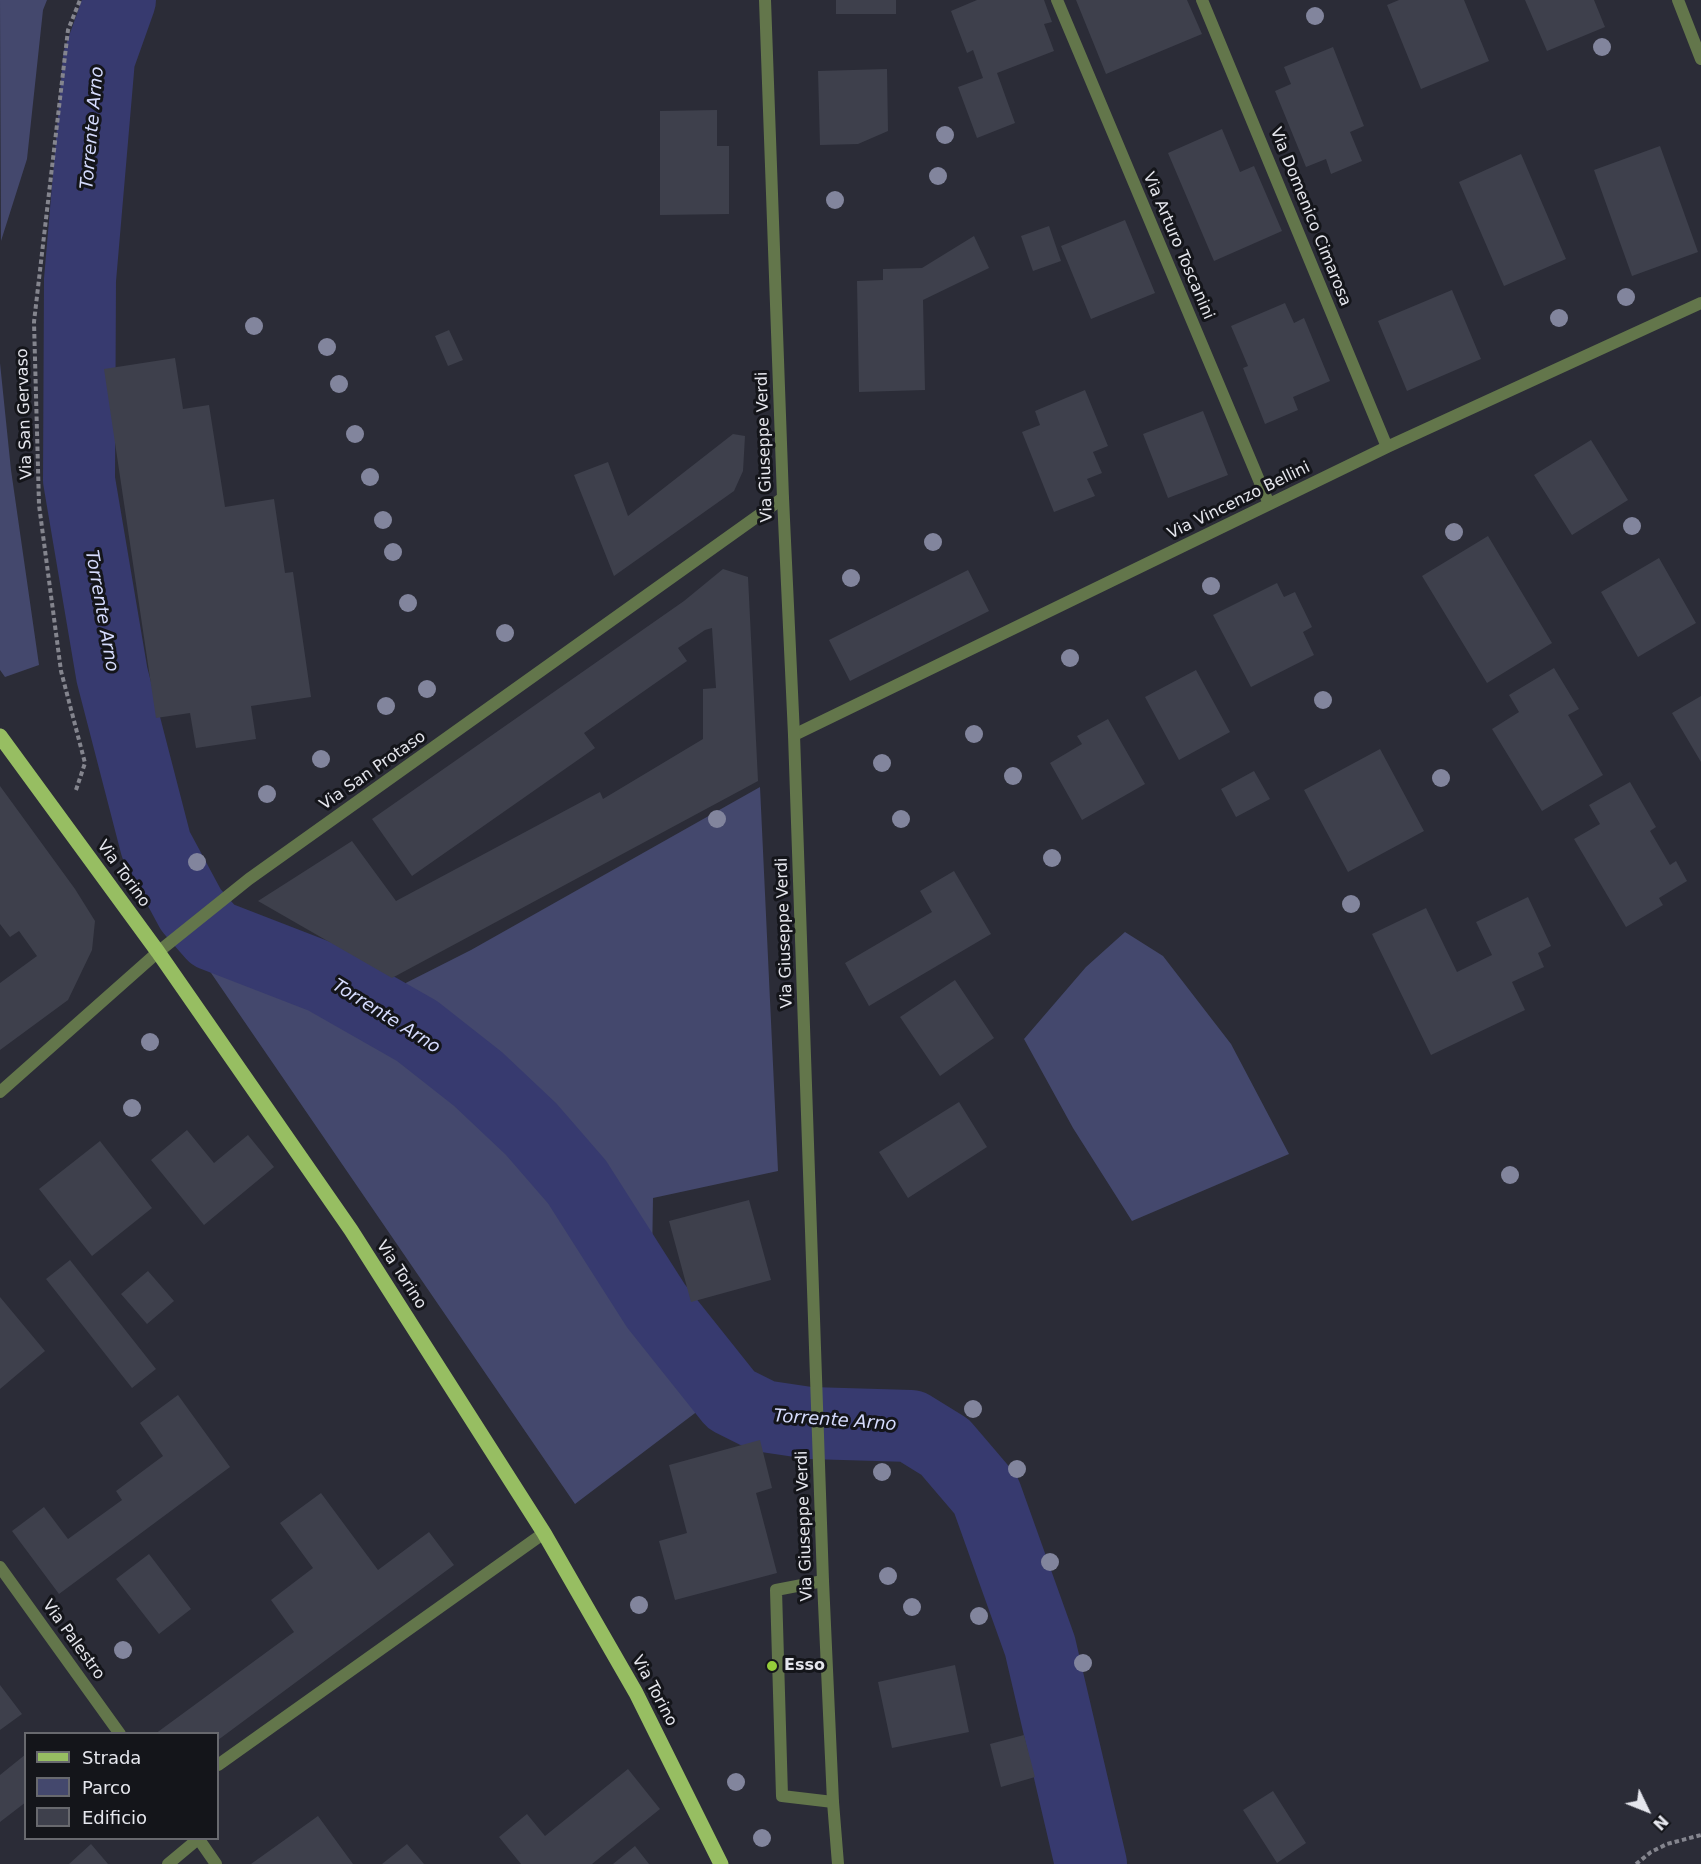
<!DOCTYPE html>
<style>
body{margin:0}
#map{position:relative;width:1701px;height:1864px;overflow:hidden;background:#2b2c37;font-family:"DejaVu Sans",sans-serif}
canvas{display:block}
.legend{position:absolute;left:24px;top:1732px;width:195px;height:108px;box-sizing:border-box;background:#14151a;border:2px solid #68696e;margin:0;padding:8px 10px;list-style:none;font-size:18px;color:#e5e6ed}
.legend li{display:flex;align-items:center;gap:12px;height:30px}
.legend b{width:30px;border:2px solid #68696e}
.north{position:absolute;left:1617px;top:1780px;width:60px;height:60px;-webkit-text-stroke:4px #14151a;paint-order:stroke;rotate:133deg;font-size:16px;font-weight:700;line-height:24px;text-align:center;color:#e5e6ed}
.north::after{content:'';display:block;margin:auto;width:21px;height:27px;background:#e5e6ed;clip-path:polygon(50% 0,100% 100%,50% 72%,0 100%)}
</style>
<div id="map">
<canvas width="1701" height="1864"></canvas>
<ul class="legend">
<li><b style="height:8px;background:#97be62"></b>Strada</li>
<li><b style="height:16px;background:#44486d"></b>Parco</li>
<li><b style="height:16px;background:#3e404c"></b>Edificio</li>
</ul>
<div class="north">N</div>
</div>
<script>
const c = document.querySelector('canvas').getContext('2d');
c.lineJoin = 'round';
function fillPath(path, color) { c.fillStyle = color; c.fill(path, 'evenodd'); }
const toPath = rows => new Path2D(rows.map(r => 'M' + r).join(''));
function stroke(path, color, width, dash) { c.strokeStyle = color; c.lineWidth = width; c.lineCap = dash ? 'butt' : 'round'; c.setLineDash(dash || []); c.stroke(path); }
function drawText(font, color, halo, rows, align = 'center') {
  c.font = font + ' "DejaVu Sans",sans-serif'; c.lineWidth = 6; c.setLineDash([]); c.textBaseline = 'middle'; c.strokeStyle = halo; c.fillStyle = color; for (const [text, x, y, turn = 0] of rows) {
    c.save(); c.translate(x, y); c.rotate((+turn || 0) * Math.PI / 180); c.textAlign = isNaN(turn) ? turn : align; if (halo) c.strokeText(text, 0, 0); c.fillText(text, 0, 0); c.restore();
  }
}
fillPath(toPath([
 [0,0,47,0,43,10,27,159,1,241],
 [0,363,11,470,39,665,5,677,0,670],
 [760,787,778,1171,653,1198,652,1260,619,1280,707,1404,575,1504,196,951,243,913,384,994,471,950],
 [1125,932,1163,956,1231,1044,1289,1154,1132,1221,1073,1128,1024,1039,1086,967]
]), '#44486d');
stroke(toPath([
 [120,0,99,59,80,280,79,480,112,675,156,845,191,910,213,935,324,978,417,1031,478,1079,531,1129,577,1182,656,1306,731,1400,763,1416,810,1423,911,1426,945,1447,986,1495,1040,1646,1091,1864]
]), '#373a6f', 72);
fillPath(toPath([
 [836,0,896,0,896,14,836,14],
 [977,0,1044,0,1052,22,1044,24,1054,51,997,73,1015,123,977,138,958,87,983,78,973,50,967,53,951,11],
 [1076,0,1187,0,1202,34,1106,74],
 [1399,0,1464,0,1489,61,1421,89,1387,5],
 [1525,0,1594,0,1605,27,1547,51],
 [1333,47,1364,126,1350,132,1362,161,1331,174,1326,159,1306,167,1275,91,1291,84,1284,67],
 [887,69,888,131,858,144,820,145,818,71],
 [717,110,717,146,729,146,729,214,660,215,660,111],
 [1222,129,1240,172,1254,166,1282,231,1214,261,1168,153],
 [1660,146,1698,252,1632,276,1594,170],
 [1521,154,1566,259,1504,286,1459,182],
 [1125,220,1155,293,1091,319,1061,246],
 [1049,226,1061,261,1033,271,1021,236],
 [974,236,989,268,923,300,925,390,859,392,857,281,883,280,883,269,922,268],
 [1452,290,1481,359,1407,391,1378,321],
 [1285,303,1294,323,1304,318,1330,381,1293,397,1298,410,1265,424,1243,368,1248,366,1231,326],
 [449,330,463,360,448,366,435,336],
 [175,358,183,409,209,405,225,507,274,499,285,573,293,572,311,697,251,706,256,739,196,748,190,713,156,718,104,369],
 [1085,390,1108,446,1093,452,1102,473,1087,479,1095,496,1054,512,1022,432,1040,425,1035,411],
 [1203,411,1228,475,1168,498,1143,434],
 [733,434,745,436,743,471,734,491,614,576,574,475,608,462,628,516],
 [1591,440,1628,500,1572,535,1534,475],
 [1488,536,1552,643,1487,683,1422,576],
 [1659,558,1696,623,1638,657,1601,592],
 [723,569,748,577,758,781,392,978,258,901,352,841,396,901,600,792,603,799,703,739,703,689,716,688,712,628,705,630,678,648,687,661,584,733,595,748,412,876,372,819,684,601],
 [968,570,989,611,850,681,829,640],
 [1277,583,1284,597,1295,592,1312,627,1303,632,1314,655,1251,687,1213,615],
 [1554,668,1579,709,1568,715,1603,775,1542,811,1492,729,1519,712,1509,695],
 [1196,670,1230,732,1179,760,1145,697],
 [1701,696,1701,762,1672,713],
 [1108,719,1145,784,1082,820,1050,763,1082,744,1077,736],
 [1380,749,1424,831,1348,872,1304,790],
 [1254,771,1270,799,1236,817,1221,789],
 [1630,782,1656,827,1650,831,1670,865,1676,861,1687,881,1659,898,1663,905,1626,927,1574,839,1600,824,1589,805],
 [0,786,75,889,95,921,92,950,68,1000,0,1050,0,983,37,956,19,931,10,937,0,924],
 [954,871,991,934,869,1006,845,963,932,912,920,891],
 [1528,897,1551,946,1538,953,1544,967,1512,982,1525,1010,1431,1055,1372,934,1426,908,1457,972,1492,955,1476,922],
 [955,980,994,1038,940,1076,900,1017],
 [959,1102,987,1147,908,1198,879,1152],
 [187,1130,214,1163,248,1135,274,1167,204,1225,151,1160],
 [100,1141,152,1208,92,1256,39,1189],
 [749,1200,771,1280,691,1302,669,1221],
 [70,1260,156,1369,132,1388,46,1279],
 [148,1271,174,1301,147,1324,121,1294],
 [0,1297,45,1351,0,1389],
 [178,1395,230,1467,59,1594,12,1531,44,1507,68,1539,122,1500,116,1491,163,1456,140,1423],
 [760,1440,772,1488,756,1493,777,1573,675,1600,659,1541,687,1533,669,1465],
 [321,1493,378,1570,429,1532,454,1565,218,1740,218,1734,155,1734,294,1632,271,1600,313,1568,280,1523],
 [149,1554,191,1609,159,1634,116,1579],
 [955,1665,969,1732,892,1748,878,1682],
 [0,1685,22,1714,0,1730],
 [1024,1735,1035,1777,1001,1787,990,1744],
 [26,1754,26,1802,0,1822,0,1775],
 [628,1769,660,1809,592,1864,521,1864,499,1837,527,1814,545,1836],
 [1273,1791,1306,1843,1277,1863,1243,1810],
 [318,1816,353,1864,251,1864],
 [91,1844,108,1864,69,1864],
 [407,1844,424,1864,382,1864],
 [635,1846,649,1864,613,1864]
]), '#3e404c');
stroke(toPath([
 [76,790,85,763,61,671,39,505,34,322,68,30,80,0],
 [1636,1864,1651,1852,1667,1844,1701,1835]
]), '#84858e', 4, [4.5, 3]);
stroke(toPath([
 [823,1581,776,1590,782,1796,833,1802]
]), '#63764b', 12);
stroke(toPath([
 [1057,0,1269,504],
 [1202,0,1387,447],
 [1678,0,1701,59],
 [794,735,1387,447,1701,303],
 [158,952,249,879,783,498],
 [0,1567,120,1734],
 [218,1765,544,1533],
 [198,1838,216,1864],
 [168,1864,198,1839]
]), '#63764b', 12);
stroke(toPath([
 [765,0,783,498,794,735,823,1581,833,1802,838,1864],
 [0,1092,158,952]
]), '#63764b', 12);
stroke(toPath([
 [0,736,158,952,351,1230,544,1533,636,1693,721,1864]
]), '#97be62', 15);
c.fillStyle = '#82859d';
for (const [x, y] of [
 [1315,16],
 [1602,47],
 [945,135],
 [938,176],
 [835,200],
 [1626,297],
 [1559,318],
 [254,326],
 [327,347],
 [339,384],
 [355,434],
 [370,477],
 [383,520],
 [1632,526],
 [1454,532],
 [933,542],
 [393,552],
 [851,578],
 [1211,586],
 [408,603],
 [505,633],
 [1070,658],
 [427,689],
 [1323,700],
 [386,706],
 [974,734],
 [321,759],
 [882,763],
 [1013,776],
 [1441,778],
 [267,794],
 [717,819],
 [901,819],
 [1052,858],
 [197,862],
 [1351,904],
 [150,1042],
 [132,1108],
 [1510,1175],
 [973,1409],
 [1017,1469],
 [882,1472],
 [1050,1562],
 [888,1576],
 [639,1605],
 [912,1607],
 [979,1616],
 [123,1650],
 [1083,1663],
 [736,1782],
 [762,1838]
]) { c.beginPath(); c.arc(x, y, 9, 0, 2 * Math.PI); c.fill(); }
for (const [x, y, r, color] of [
 [772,1666,6,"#95cc3a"]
]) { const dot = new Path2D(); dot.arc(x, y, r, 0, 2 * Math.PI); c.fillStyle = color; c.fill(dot); stroke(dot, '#14151a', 2); }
drawText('16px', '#e5e6ed', '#14151a', [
 ["Via Domenico Cimarosa",1310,217,68],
 ["Via Arturo Toscanini",1178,246,67],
 ["Via San Gervaso",25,414,-92],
 ["Via Giuseppe Verdi",765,447,-92],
 ["Via Vincenzo Bellini",1239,501,-26],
 ["Via San Protaso",373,771,-35],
 ["Via Torino",123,874,54],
 ["Via Giuseppe Verdi",785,933,-92],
 ["Via Torino",401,1275,57],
 ["Via Giuseppe Verdi",805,1526,-92],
 ["Via Palestro",73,1640,54],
 ["Via Torino",654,1691,62]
]);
drawText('bold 16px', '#e5e6ed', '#14151a', [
 ["Esso",784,1666]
], 'left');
drawText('italic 18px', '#d5dbfd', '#14151a', [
 ["Torrente Arno",93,128,-85],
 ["Torrente Arno",101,611,80],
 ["Torrente Arno",386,1017,32],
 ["Torrente Arno",835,1421,4]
]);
</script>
